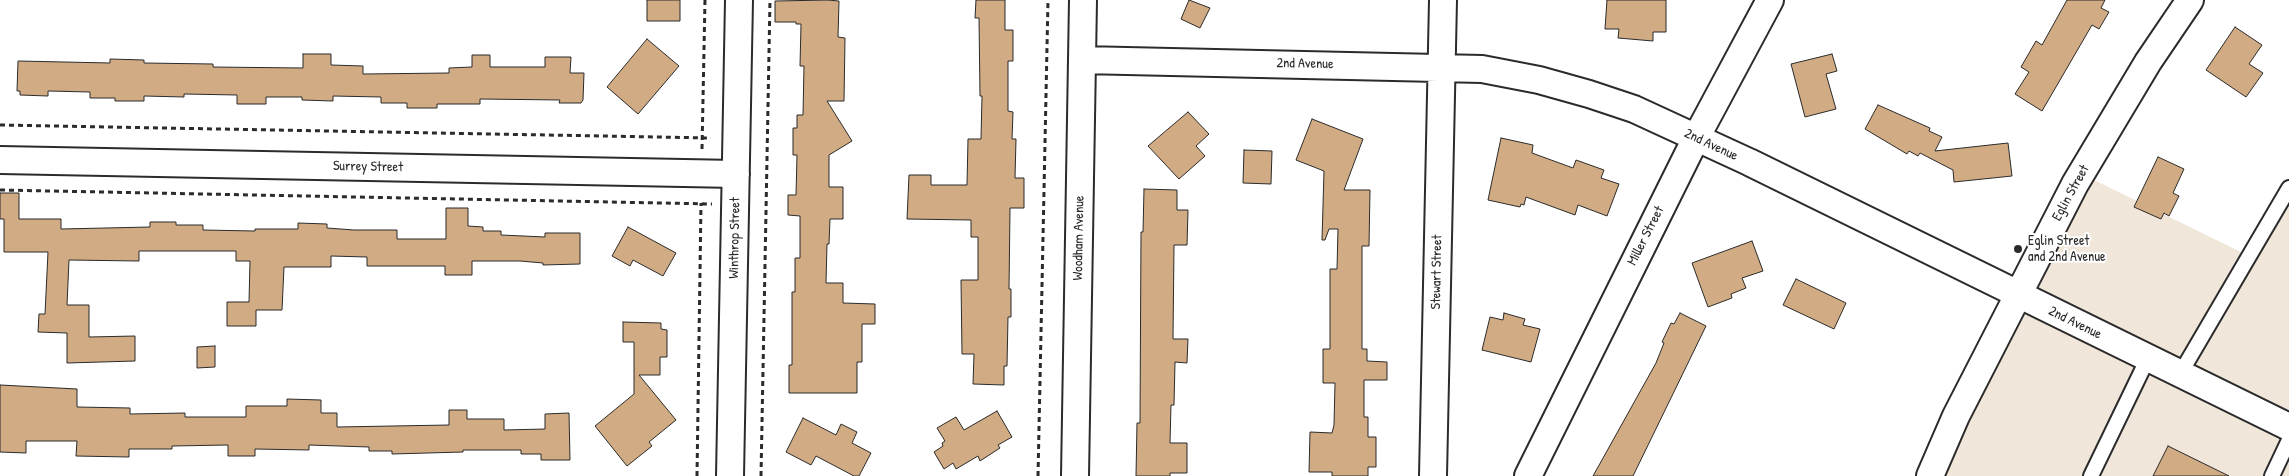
<!DOCTYPE html>
<style>
body{margin:0}
canvas{display:block;background:#fff}
</style>
<canvas width="2289" height="476"></canvas>
<script>
const c = document.querySelector('canvas').getContext('2d');
c.lineJoin = 'round';
function fillPath(path, color) { c.fillStyle = color; c.fill(path, 'evenodd'); }
const toPath = rows => new Path2D(rows.map(r => 'M' + r).join(''));
function stroke(path, color, width, dash) { c.strokeStyle = color; c.lineWidth = width; c.lineCap = dash ? 'butt' : 'round'; c.setLineDash(dash || []); c.stroke(path); }
function drawText(font, color, halo, rows, align = 'center') {
  c.font = font + ' "Patrick Hand",sans-serif'; c.lineWidth = 4; c.setLineDash([]); c.textBaseline = 'middle'; c.strokeStyle = halo; c.fillStyle = color; for (const [text, x, y, turn = 0] of rows) {
    c.save(); c.translate(x, y); c.rotate((+turn || 0) * Math.PI / 180); c.textAlign = isNaN(turn) ? turn : align; if (halo) c.strokeText(text, 0, 0); c.fillText(text, 0, 0); c.restore();
  }
}
fillPath(toPath([
 [2092,179,2253,258,2289,202,2289,413,2035,288],
 [2023,311,2289,442,2289,476,1944,476,1966,422]
]), '#f1e6da');
const building = toPath([
 [647,0,680,0,680,21,647,21,647,0],
 [828,0,839,1,838,37,845,38,844,101,827,101,852,141,829,155,829,187,843,187,843,219,830,219,829,244,827,244,826,283,843,283,843,303,875,304,875,324,862,324,862,362,857,362,857,393,789,393,789,365,792,365,792,292,795,292,795,258,800,258,800,216,788,215,788,195,796,195,797,155,793,155,793,128,797,128,797,115,803,115,804,66,800,66,801,24,796,24,796,22,775,22,775,1,828,0],
 [976,0,1005,0,1005,30,1013,30,1013,61,1008,61,1008,111,1013,112,1012,139,1016,139,1015,178,1024,178,1024,208,1010,208,1009,289,1011,289,1011,317,1008,317,1007,366,1004,366,1004,385,973,384,974,354,962,354,961,280,978,280,978,237,971,237,971,220,907,219,909,175,931,175,931,185,967,185,968,139,981,139,982,96,980,96,979,18,975,18,976,0],
 [1189,0,1210,8,1200,28,1181,19,1189,0],
 [1607,0,1666,0,1666,32,1653,32,1653,41,1618,38,1619,29,1605,29,1607,0],
 [2067,0,2105,0,2101,8,2109,12,2099,29,2092,25,2042,111,2015,94,2029,72,2021,67,2036,41,2042,45,2067,0],
 [2235,27,2262,45,2249,64,2263,73,2246,97,2206,70,2235,27],
 [647,39,679,66,638,114,607,87,647,39],
 [303,54,331,54,331,65,363,66,363,74,449,73,449,68,472,67,472,55,490,55,490,67,545,67,545,57,571,57,570,73,584,73,583,100,581,103,559,103,560,100,480,99,480,104,437,104,437,108,407,108,407,103,381,103,381,97,333,96,333,101,302,100,302,97,266,97,266,104,237,104,237,95,184,94,184,97,144,96,144,101,115,101,115,98,90,98,90,92,48,91,48,96,20,95,20,91,17,91,18,61,110,63,110,59,144,60,144,63,213,64,213,67,303,68,303,54],
 [1832,54,1837,71,1826,74,1836,109,1805,117,1791,64,1832,54],
 [1878,105,1930,128,1929,131,1942,137,1935,151,2008,143,2012,176,1954,182,1953,170,1920,153,1918,156,1909,151,1907,154,1865,129,1878,105],
 [1188,112,1209,134,1196,146,1205,156,1179,179,1148,146,1188,112],
 [1312,119,1363,139,1344,190,1370,190,1369,246,1362,246,1362,349,1367,349,1367,361,1387,362,1387,380,1364,380,1364,417,1368,417,1368,437,1376,437,1376,467,1368,467,1368,476,1332,476,1332,472,1309,472,1310,432,1332,433,1334,425,1335,383,1323,383,1323,349,1330,349,1330,269,1337,269,1338,229,1329,229,1325,240,1322,240,1324,171,1296,160,1312,119],
 [1501,138,1533,145,1532,153,1573,168,1576,160,1604,170,1601,178,1619,184,1607,216,1578,205,1575,215,1526,197,1524,205,1521,204,1520,207,1488,200,1501,138],
 [1244,150,1272,151,1271,184,1243,183,1244,150],
 [2158,157,2184,169,2173,193,2179,196,2169,216,2164,213,2161,219,2134,207,2158,157],
 [1144,189,1177,190,1177,210,1188,210,1187,245,1174,245,1173,339,1188,339,1187,363,1175,362,1174,405,1171,405,1170,443,1187,443,1187,473,1170,473,1170,476,1136,476,1137,423,1140,423,1141,232,1143,232,1144,189],
 [0,193,19,193,19,219,61,219,61,229,150,227,150,222,176,222,176,225,203,225,203,230,255,231,255,229,298,229,298,223,327,224,327,228,354,230,397,230,397,239,446,239,446,208,468,208,468,226,483,227,483,231,501,231,501,235,545,237,545,233,580,233,580,264,543,265,543,263,520,261,472,261,472,275,445,275,445,266,367,266,367,257,331,256,331,267,284,267,282,310,256,310,256,326,227,326,227,302,249,302,250,261,236,261,236,251,139,251,139,261,69,260,67,305,89,305,89,337,135,336,135,361,67,363,67,333,38,332,39,314,45,314,48,252,4,252,4,219,0,219,0,193],
 [628,227,676,253,663,276,633,260,630,266,612,256,628,227],
 [1752,241,1763,271,1742,278,1746,288,1731,294,1732,298,1708,307,1692,263,1752,241],
 [1796,279,1846,303,1834,329,1783,305,1796,279],
 [1504,313,1525,319,1523,325,1540,329,1531,362,1482,350,1490,317,1503,320,1504,313],
 [1680,313,1706,326,1633,476,1593,476,1656,363,1664,343,1662,342,1671,323,1674,324,1680,313],
 [623,322,661,323,661,329,667,330,667,357,660,357,660,375,639,375,676,420,649,442,652,446,627,466,595,426,634,394,634,342,623,342,623,322],
 [215,346,215,367,197,368,197,347,215,346],
 [0,385,77,389,77,407,130,408,130,414,185,413,185,417,246,417,246,406,287,406,287,399,321,400,321,413,337,413,337,427,449,425,449,410,467,410,467,419,504,419,504,430,545,429,545,414,569,413,570,460,541,460,541,454,521,454,521,450,463,450,463,452,392,454,392,451,369,451,369,447,309,445,309,450,255,449,255,456,228,456,228,445,172,446,172,449,129,449,129,457,76,456,77,441,26,441,26,453,0,452,0,385],
 [997,411,1012,437,998,445,1000,448,980,461,978,456,956,469,953,463,944,469,934,452,943,446,942,443,945,441,937,428,956,417,964,430,997,411],
 [803,418,836,435,841,424,857,432,852,443,871,453,859,476,854,476,816,456,811,465,786,452,803,418],
 [2168,446,2229,476,2153,476,2168,446]
]);
fillPath(building, '#d1ab83');
stroke(building, '#2b2b2b', 1);
const lane = toPath([
 [2180,374,2289,188],
 [2091,476,2148,358],
 [2272,476,2289,440]
]);
const street = toPath([
 [1082,60,1482,69,1539,80,1589,94,1634,109,1749,162,2289,427],
 [0,160,736,174],
 [730,476,739,0],
 [1075,476,1083,0],
 [1433,476,1443,0],
 [1528,476,1696,138,1770,0],
 [1930,476,1956,416,2075,184,2148,62,2190,0]
]);
stroke(lane, '#2b2b2b', 18);
stroke(street, '#2b2b2b', 30);
stroke(toPath([
 [0,125,711,138],
 [702,149,705,0],
 [0,190,712,204],
 [697,476,701,203],
 [761,476,770,0],
 [1038,476,1048,0]
]), '#2b2b2b', 3, [5, 4]);
stroke(lane, '#fff', 14);
stroke(street, '#fff', 26);
for (const [x, y, r, color] of [
 [2018,249,5,"#2b2b2b"]
]) { const dot = new Path2D(); dot.arc(x, y, r, 0, 2 * Math.PI); c.fillStyle = color; c.fill(dot); stroke(dot, '#fff', 2); }
drawText('14px', '#2b2b2b', '#fff', [
 ["2nd Avenue",1305,64,1],
 ["2nd Avenue",1711,145,25],
 ["Surrey Street",368,167,1],
 ["Eglin Street",2071,193,-61],
 ["Miller Street",1646,236,-63],
 ["Winthrop Street",735,238,-89],
 ["Woodham Avenue",1079,238,-89],
 ["Stewart Street",1437,272,-89],
 ["2nd Avenue",2075,323,26]
]);
drawText('14px', '#2b2b2b', '#fff', [
 ["Eglin Street",2028,241],
 ["and 2nd Avenue",2028,257]
], 'left');
</script>
